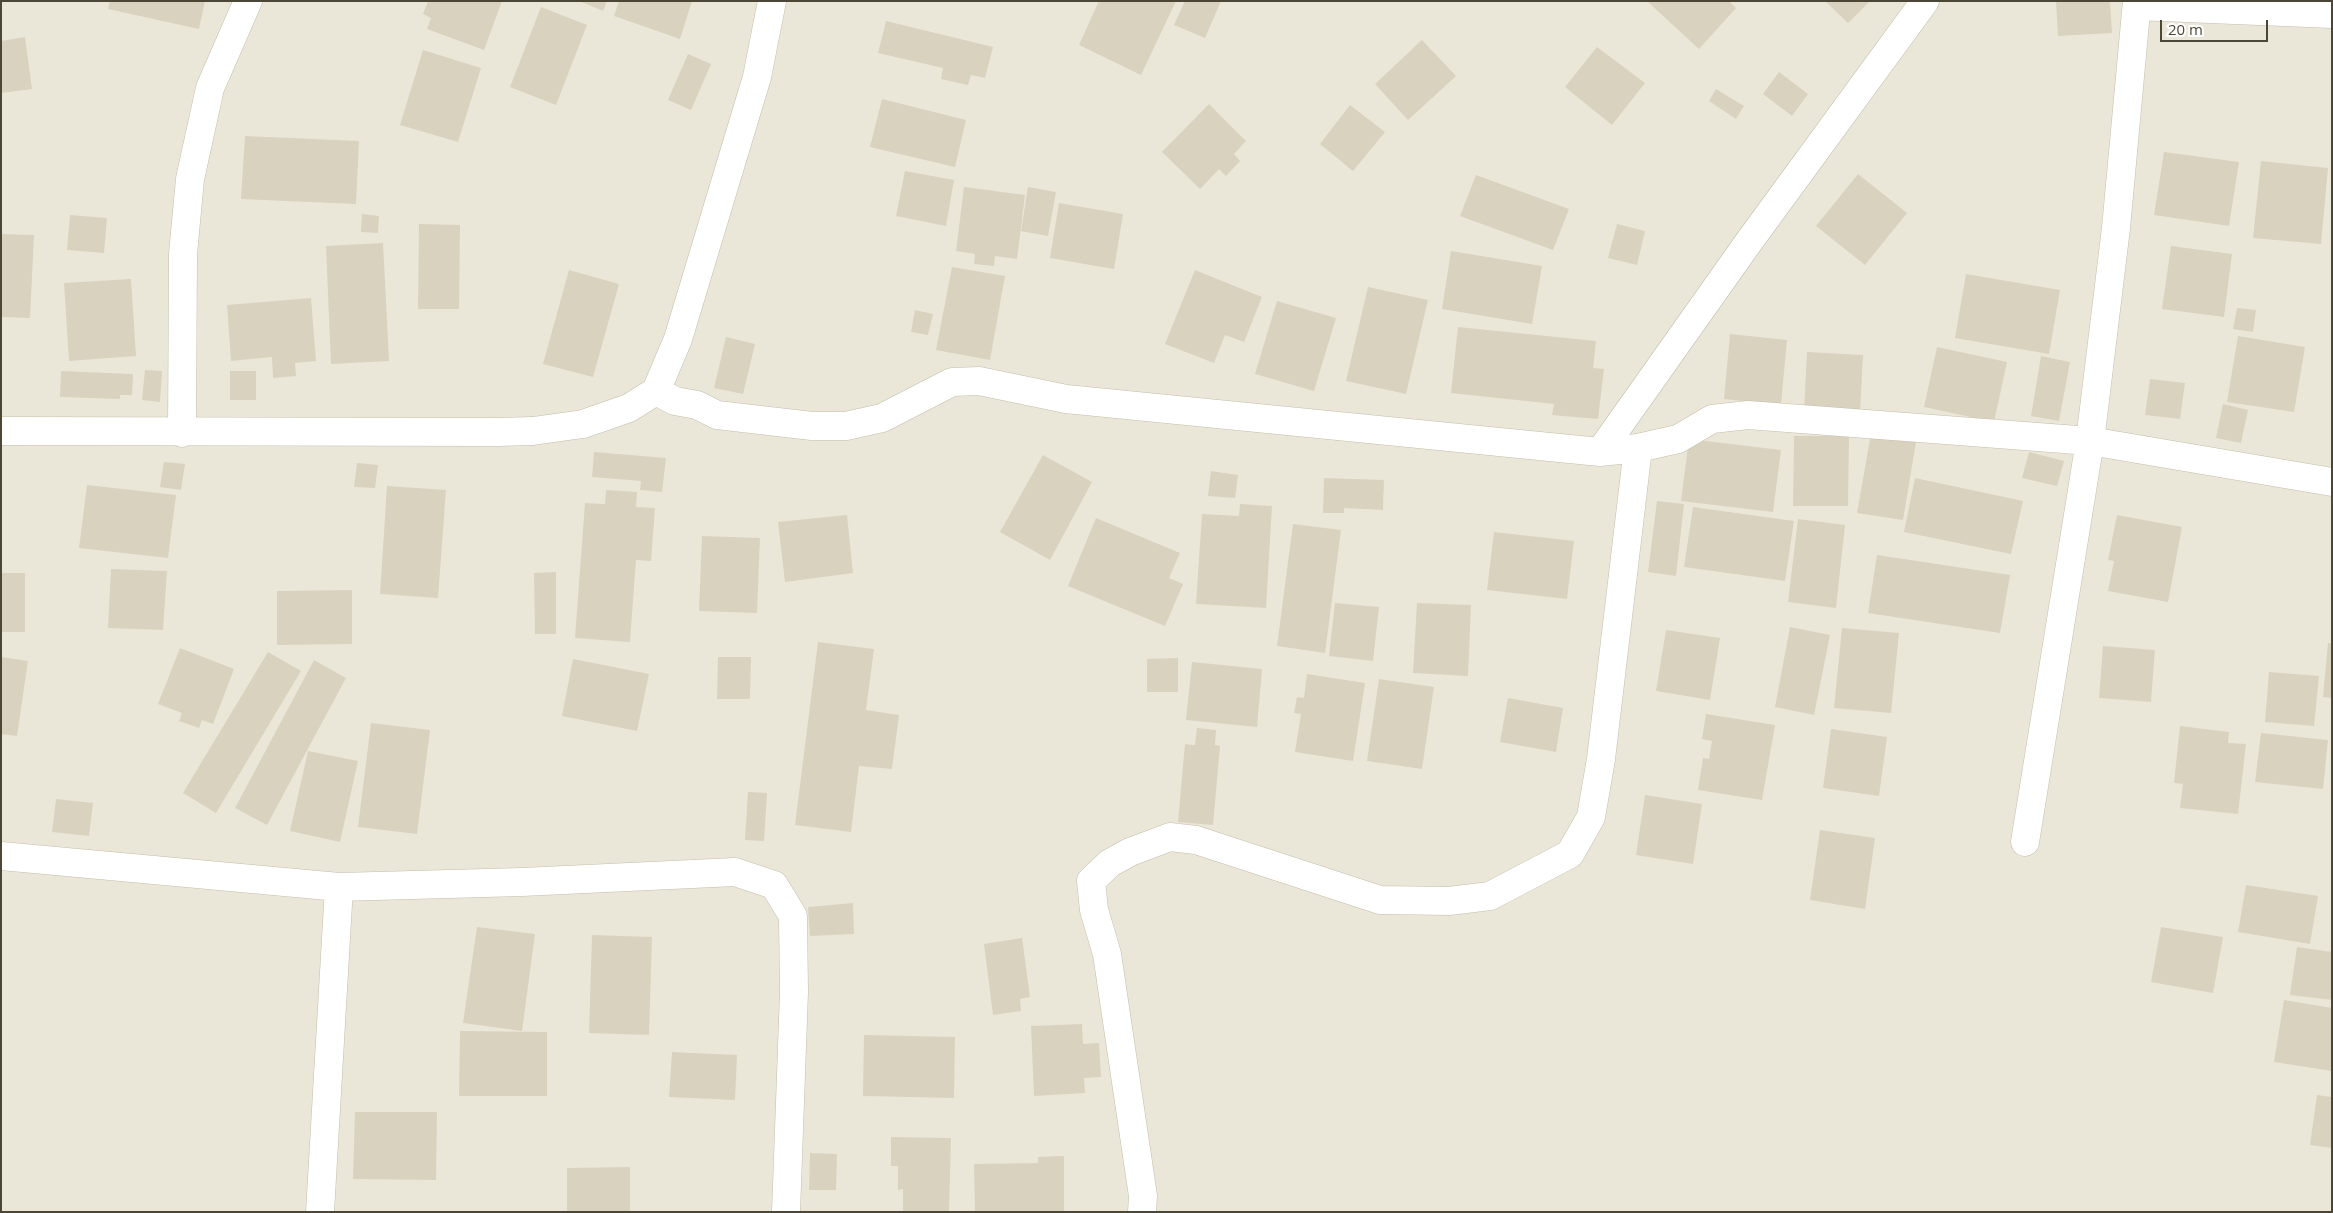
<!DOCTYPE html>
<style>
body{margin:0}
#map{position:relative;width:2333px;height:1213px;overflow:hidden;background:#f6f4eb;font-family:"Open Sans",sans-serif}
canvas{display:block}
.frame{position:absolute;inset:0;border:2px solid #4c4637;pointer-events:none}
.scale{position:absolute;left:2160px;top:20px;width:108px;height:22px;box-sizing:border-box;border:2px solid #4c4637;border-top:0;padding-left:6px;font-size:15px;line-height:18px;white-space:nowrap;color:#4c4637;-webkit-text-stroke:4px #fff;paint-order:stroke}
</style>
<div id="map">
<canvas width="2333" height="1213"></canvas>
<div class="frame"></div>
<div class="scale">20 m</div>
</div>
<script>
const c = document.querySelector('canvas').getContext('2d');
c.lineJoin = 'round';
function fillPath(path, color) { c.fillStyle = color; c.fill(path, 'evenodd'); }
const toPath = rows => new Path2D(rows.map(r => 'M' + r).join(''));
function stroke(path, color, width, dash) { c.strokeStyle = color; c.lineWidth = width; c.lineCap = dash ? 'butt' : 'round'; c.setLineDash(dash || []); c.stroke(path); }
fillPath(toPath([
 [1,1,2332,1,2332,1212,1,1212]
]), '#ebe7d8');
fillPath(toPath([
 [110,1,205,1,199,29,108,9],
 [428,1,502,1,484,50,427,29,431,18,423,14],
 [579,1,607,1,603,11],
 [619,1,692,1,680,39,614,16],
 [1099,1,1176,1,1141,75,1079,45],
 [1185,1,1221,1,1205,38,1174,25],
 [1647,1,1729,1,1736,8,1699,49],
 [1825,1,1870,1,1848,23],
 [2056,1,2110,1,2112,33,2058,36],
 [541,7,587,25,556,105,510,87],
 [886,21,993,47,985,78,971,75,968,85,941,79,943,68,878,53],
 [25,37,32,89,1,93,1,41],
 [1422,40,1456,76,1408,120,1375,84],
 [1597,47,1645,83,1612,125,1565,87],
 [423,50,481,68,458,142,400,125],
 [688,54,711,64,691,110,668,100],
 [1779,72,1808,94,1792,116,1763,94],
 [1716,89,1744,106,1736,119,1709,101],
 [882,99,966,120,955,167,870,147],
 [1209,104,1246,141,1234,154,1240,161,1226,176,1219,169,1200,189,1162,152],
 [1350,105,1385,132,1353,171,1320,144],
 [245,136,359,141,356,204,241,199],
 [2164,152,2239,162,2229,226,2154,215],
 [2261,161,2328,168,2321,244,2253,238],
 [905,171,954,180,946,226,896,216],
 [1858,174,1907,213,1865,265,1816,226],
 [1476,175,1569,209,1553,250,1460,216],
 [964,187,1025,195,1017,259,995,256,994,266,974,264,975,254,956,251],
 [1028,187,1056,192,1048,236,1021,231],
 [1059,203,1123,214,1114,269,1050,258],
 [362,214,379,216,378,233,361,232],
 [70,215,107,218,104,253,67,250],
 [419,224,460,225,459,309,418,309],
 [1617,224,1645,231,1637,265,1608,258],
 [1,234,34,235,30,318,1,317],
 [383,243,389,361,331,364,326,246],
 [2171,246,2232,254,2224,317,2162,309],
 [1451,251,1542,266,1532,324,1442,309],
 [952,267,1005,276,990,360,936,350],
 [569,270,619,284,593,377,543,364],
 [1195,270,1262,297,1244,342,1225,335,1214,363,1165,344],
 [1966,274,2060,290,2049,354,1955,338],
 [131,279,136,356,69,361,64,283],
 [1368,287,1428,300,1406,394,1346,381],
 [311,298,316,361,295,363,296,376,273,378,272,357,231,361,227,305],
 [1277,301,1336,318,1314,391,1255,374],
 [2237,308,2256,310,2253,332,2233,329],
 [915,310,933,314,928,335,911,332],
 [1458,327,1596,341,1593,368,1604,369,1598,419,1552,415,1554,404,1451,393],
 [1730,334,1787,340,1781,405,1724,399],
 [2238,336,2305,347,2294,412,2227,402],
 [726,337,755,344,743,394,714,388],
 [1937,347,2007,362,1994,422,1924,407],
 [1807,352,1863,355,1860,414,1804,410],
 [2041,356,2070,362,2059,421,2031,416],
 [145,370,162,371,160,402,142,400],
 [61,371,133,374,132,395,120,395,120,399,60,397],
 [230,371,256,371,256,400,230,400],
 [2150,379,2185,383,2180,419,2145,415],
 [2223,404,2248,410,2241,443,2216,438],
 [1872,428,1917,436,1903,520,1857,513],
 [1794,436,1849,436,1848,506,1793,506],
 [1689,439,1781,450,1773,512,1681,501],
 [594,452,666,458,662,492,640,490,641,481,592,477],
 [2029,452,2064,461,2057,486,2022,478],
 [1043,455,1092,482,1050,560,1000,532],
 [164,462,185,464,181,490,160,487],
 [357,463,378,465,375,488,354,487],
 [1211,471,1238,475,1235,498,1208,496],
 [1324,478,1384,480,1383,510,1344,508,1344,513,1323,513],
 [1915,478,2023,501,2011,554,1904,532],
 [87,485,176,495,168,558,79,548],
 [387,486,446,490,438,598,380,594],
 [606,490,637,492,636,507,655,508,651,561,636,560,630,642,575,638,585,503,605,504],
 [1657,501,1684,504,1676,576,1648,572],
 [1240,504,1272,506,1266,608,1196,604,1202,514,1239,516],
 [1693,507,1794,521,1785,581,1684,567],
 [847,515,853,573,785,582,778,522],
 [2117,515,2182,527,2168,602,2108,591,2114,561,2108,560],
 [1096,518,1180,553,1169,578,1183,584,1165,626,1068,586],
 [1798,519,1845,525,1836,608,1788,602],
 [1293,524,1341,530,1325,653,1277,646],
 [1494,532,1574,541,1567,599,1487,590],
 [702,536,760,538,757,613,699,611],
 [1877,555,2010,575,2000,633,1868,613],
 [111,569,167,571,163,630,108,628],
 [556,572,556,634,535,634,534,573],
 [1,573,25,573,25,632,1,632],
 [352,590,352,644,277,645,277,591],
 [1335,603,1379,607,1373,661,1329,656],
 [1417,603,1471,605,1468,676,1413,673],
 [1790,627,1830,635,1814,715,1775,707],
 [1842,628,1899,633,1891,713,1834,708],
 [1666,630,1720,638,1710,700,1656,691],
 [818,642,874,649,866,710,899,715,892,769,859,766,851,832,795,825],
 [2328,643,2332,644,2332,698,2323,697],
 [2103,646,2155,650,2151,702,2099,698],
 [180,648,234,669,213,724,202,720,199,728,179,721,182,713,158,704],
 [268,652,301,671,216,813,183,793],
 [1,657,28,661,17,736,1,734],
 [718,657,751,657,750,699,717,699],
 [1178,658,1178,692,1147,692,1147,659],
 [573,659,649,674,637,731,562,716],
 [314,660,346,678,267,825,235,808],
 [1192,662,1262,669,1257,727,1186,720],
 [2269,672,2319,676,2314,726,2265,722],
 [1307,674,1365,683,1353,761,1295,752,1301,714,1294,713,1297,697,1304,698],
 [1379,679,1434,687,1422,769,1367,761],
 [1508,698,1563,708,1556,752,1500,742],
 [1706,714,1775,725,1762,800,1698,790,1703,758,1709,759,1712,741,1702,739],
 [371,723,430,730,417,834,358,827],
 [2180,726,2229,732,2228,743,2246,744,2238,814,2180,808,2183,784,2174,783],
 [1197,728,1216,730,1215,745,1220,746,1213,825,1178,822,1185,744,1195,745],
 [1831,729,1887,737,1879,796,1823,788],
 [2261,733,2328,740,2323,789,2255,782],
 [308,751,358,761,340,842,290,831],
 [748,792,767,793,764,841,745,840],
 [1645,795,1702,804,1693,864,1636,855],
 [56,799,93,803,89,836,52,832],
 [1820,830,1875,838,1865,909,1810,900],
 [2246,885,2318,896,2310,944,2238,932],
 [853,903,854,934,810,936,808,907],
 [477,927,535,934,522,1031,463,1023],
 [2161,927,2223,937,2213,993,2151,982],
 [592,935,652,937,649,1035,589,1033],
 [1022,938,1030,997,1020,999,1021,1011,993,1015,984,944],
 [2297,947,2332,952,2332,1000,2290,995],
 [2284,1000,2332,1008,2332,1071,2274,1062],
 [1082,1024,1083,1044,1099,1043,1101,1077,1084,1078,1085,1093,1034,1096,1031,1026],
 [460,1031,547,1032,547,1096,459,1096],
 [864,1035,955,1037,954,1098,863,1096],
 [672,1052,737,1055,735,1100,669,1097],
 [2317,1095,2332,1097,2332,1148,2310,1145],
 [355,1112,437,1112,436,1180,353,1179],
 [891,1137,951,1138,949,1212,903,1212,903,1189,898,1190,898,1166,891,1166],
 [810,1153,837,1154,836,1190,809,1190],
 [1064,1156,1064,1212,975,1212,974,1164,1038,1163,1038,1157],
 [630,1167,630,1212,567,1212,567,1168]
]), '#d9d2bf');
const minor = toPath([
 [2137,1,2116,228,2090,441,2332,482],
 [2137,6,2332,14],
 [656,391,675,401,697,405,717,415,812,426,846,426,882,418,952,382,979,381,1066,399,1600,452,1638,448,1678,439,1712,419,1748,415,2090,441,2025,842],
 [1,431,498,432,533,431,583,424,629,408,656,391,678,339,757,77,772,1],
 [182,433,183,254,190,179,210,88,248,1],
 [1600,452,1748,243,1925,1],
 [1,856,339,887,522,882,735,872,774,885,793,916,794,992,786,1212],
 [320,1212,339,887],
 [1142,1212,1143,1196,1107,954,1094,910,1091,881,1110,863,1130,852,1170,837,1196,840,1380,900,1449,901,1490,896,1570,854,1591,817,1601,759,1638,448]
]);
stroke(minor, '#c3beac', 29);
stroke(minor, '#fff', 28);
</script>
